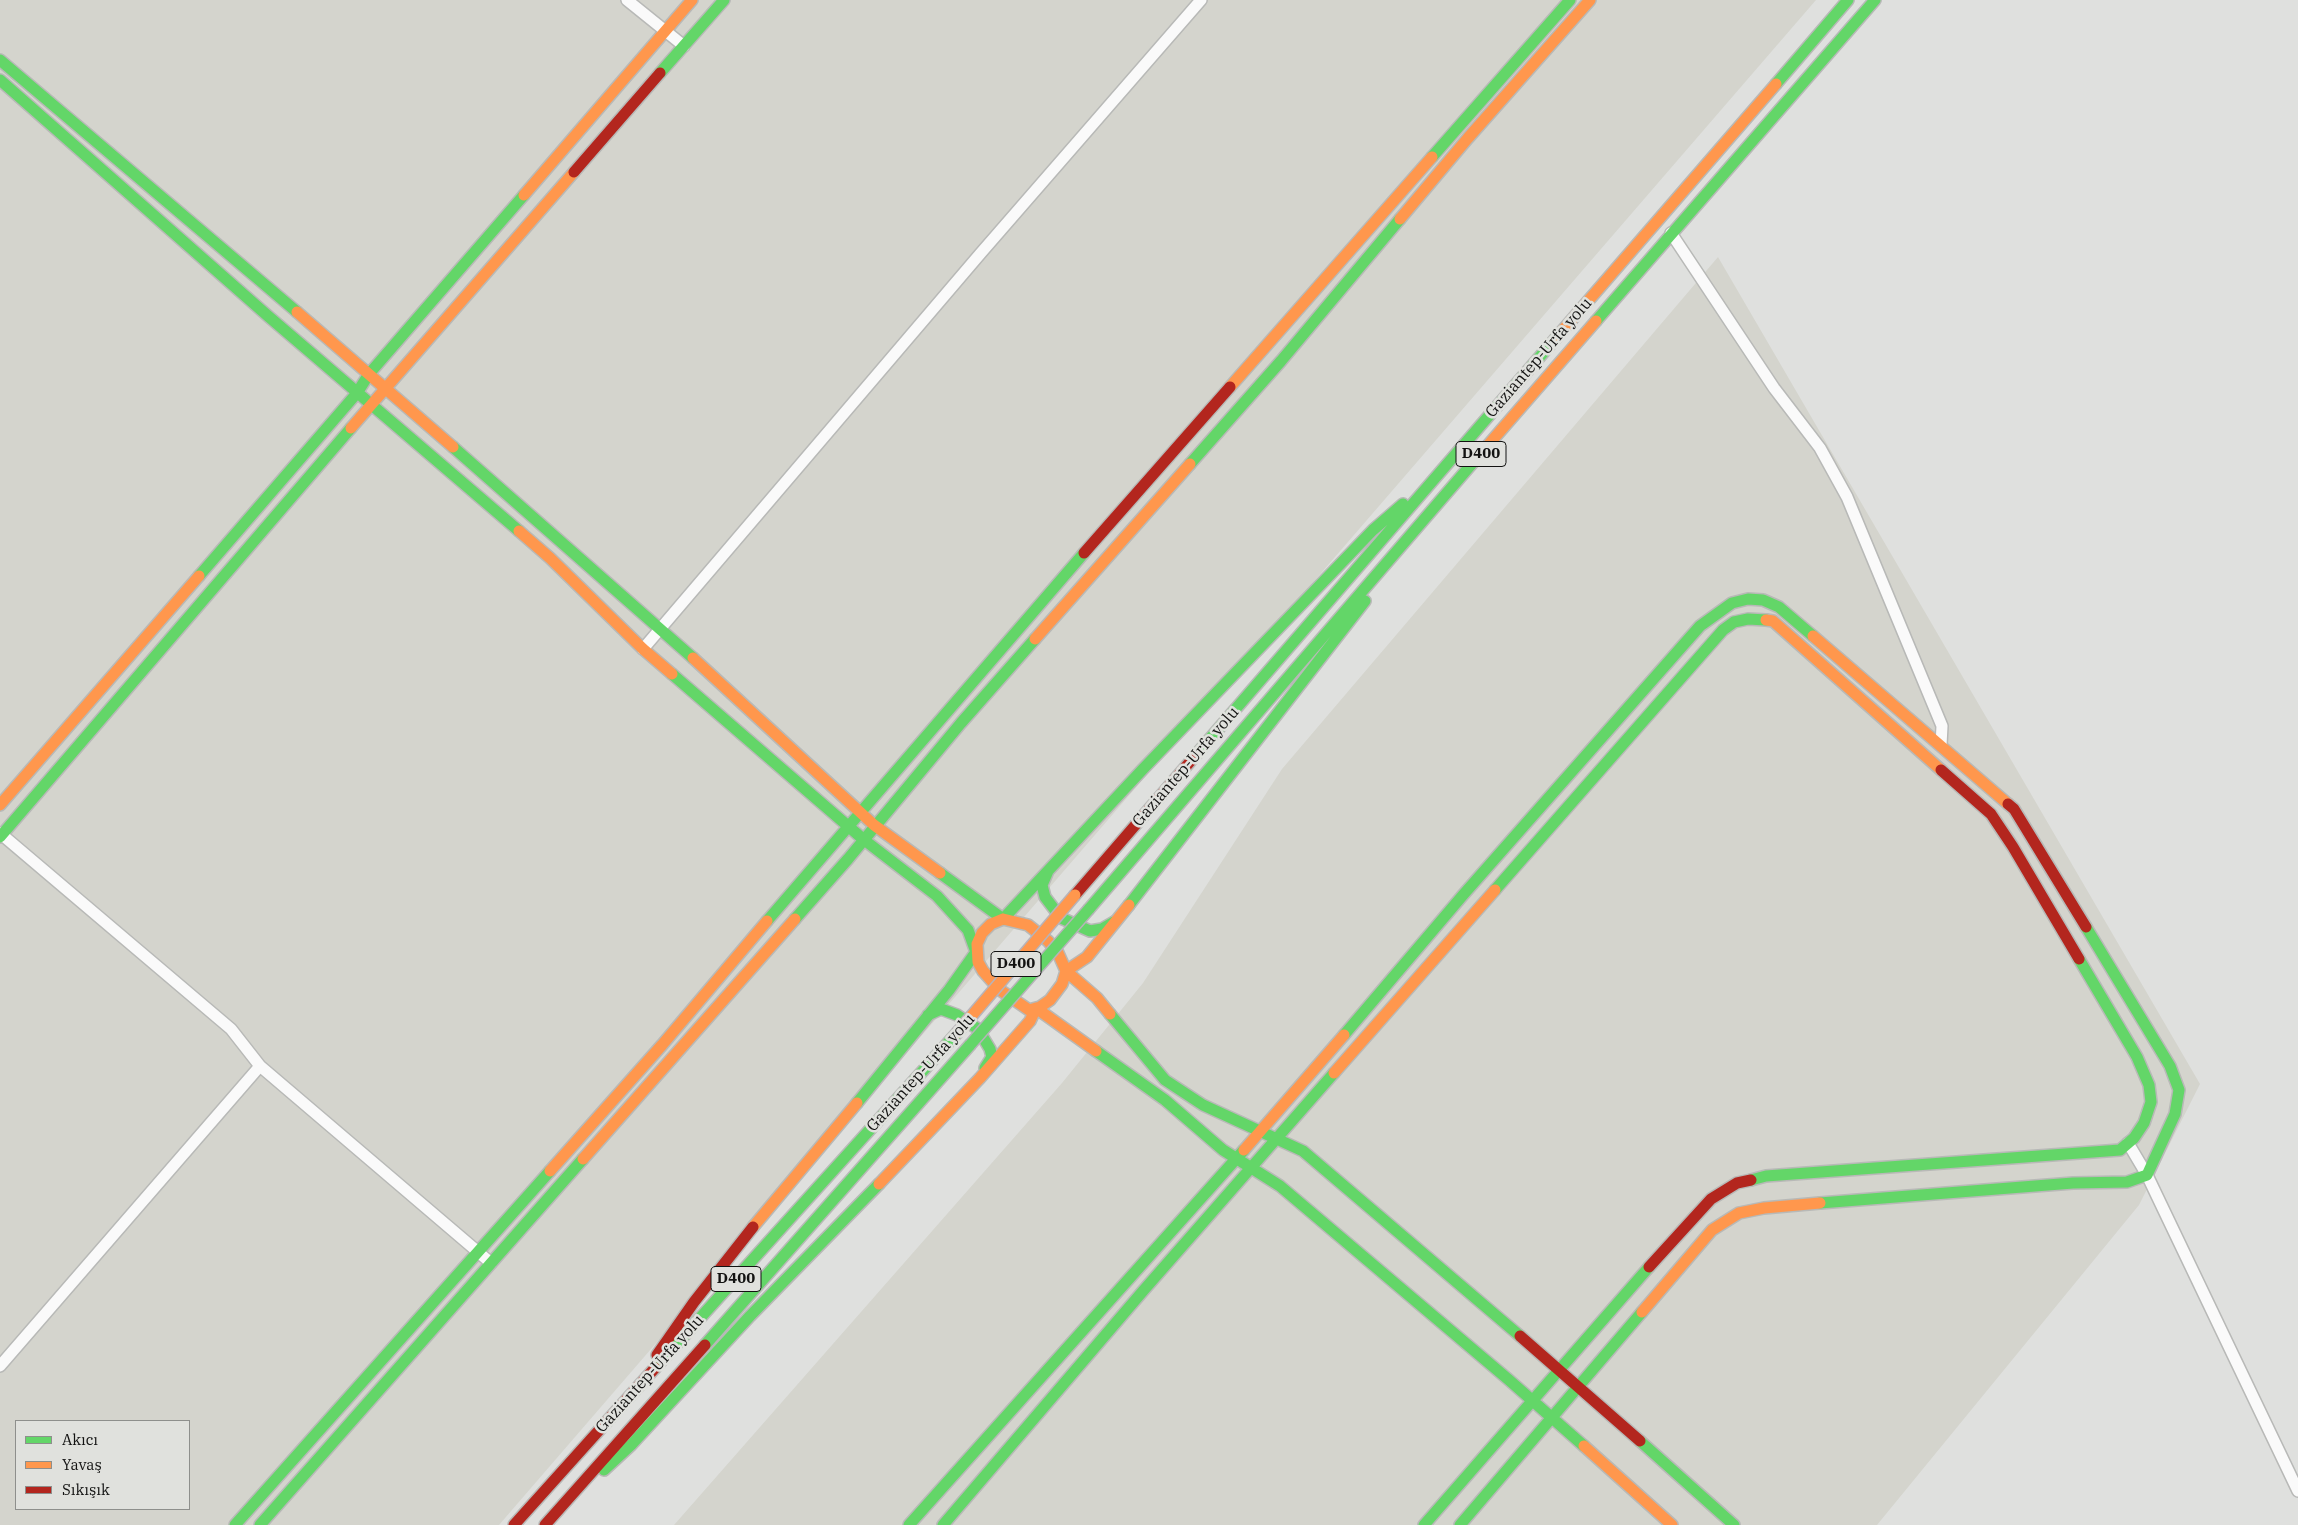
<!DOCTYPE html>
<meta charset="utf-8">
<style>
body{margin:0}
#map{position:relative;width:2298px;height:1525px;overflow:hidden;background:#dfe0de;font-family:"IBM Plex Serif",serif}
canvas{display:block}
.legend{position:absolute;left:15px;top:1420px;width:175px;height:90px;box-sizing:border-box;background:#e0e1dd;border:1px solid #8e8f8c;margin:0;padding:6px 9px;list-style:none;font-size:15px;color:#131312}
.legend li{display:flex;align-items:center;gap:10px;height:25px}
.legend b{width:25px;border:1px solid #8e8f8c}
</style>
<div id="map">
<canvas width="2298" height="1525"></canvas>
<ul class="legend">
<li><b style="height:6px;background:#63d668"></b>Akıcı</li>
<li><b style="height:6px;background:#ff974d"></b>Yavaş</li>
<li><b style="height:6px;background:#b3261e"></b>Sıkışık</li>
</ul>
</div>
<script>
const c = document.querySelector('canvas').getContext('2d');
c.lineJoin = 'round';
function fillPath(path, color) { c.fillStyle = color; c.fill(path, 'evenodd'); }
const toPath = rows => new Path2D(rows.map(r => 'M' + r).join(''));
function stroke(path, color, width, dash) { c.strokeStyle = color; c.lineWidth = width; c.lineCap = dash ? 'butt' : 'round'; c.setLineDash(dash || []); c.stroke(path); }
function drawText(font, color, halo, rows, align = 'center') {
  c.font = font + ' "IBM Plex Serif",serif'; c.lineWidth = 5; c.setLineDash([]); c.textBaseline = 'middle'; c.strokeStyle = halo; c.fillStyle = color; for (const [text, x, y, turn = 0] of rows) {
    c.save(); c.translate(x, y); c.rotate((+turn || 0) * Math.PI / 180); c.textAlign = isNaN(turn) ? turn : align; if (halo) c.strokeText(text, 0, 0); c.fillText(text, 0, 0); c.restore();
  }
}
fillPath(toPath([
 [0,0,1816,0,499,1525,0,1525],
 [16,1421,189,1421,189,1509,16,1509],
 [1718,257,2200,1084,2139,1205,1877,1525,674,1525,1062,1083,1143,983,1282,769]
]), '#d4d4cd');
const street = toPath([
 [627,0,684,46],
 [1671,233,1774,388,1820,448,1847,497,1942,726,1941,745],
 [643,649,980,254,1201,0],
 [0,833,231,1029,260,1066,491,1263],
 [2128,1143,2147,1175,2298,1491],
 [0,1366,260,1066]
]);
const fast = toPath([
 [0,60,297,312],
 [660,73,724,0],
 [0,80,268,316,519,531],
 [1776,84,1848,0],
 [1432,157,1570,0],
 [1596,321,1875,0],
 [453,447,693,658],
 [1190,464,1281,361,1400,219],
 [199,576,357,393,369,374,524,195],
 [672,674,863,839,937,896,968,930,976,952,949,990,857,1103],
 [1195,756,1556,338],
 [0,837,351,428],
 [1048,871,1042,885,1045,897,1061,918,1090,931,1102,929,1114,922],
 [940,873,1003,919,1143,769,1373,530,1403,504],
 [1495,890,1723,630,1734,622,1748,619,1766,620],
 [1129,905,1365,601],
 [1089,909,1476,459],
 [795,919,848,859,961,723,1035,639],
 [767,921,1084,553],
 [1110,1014,1165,1080,1203,1105,1303,1151,1520,1336],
 [928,1015,941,1009,957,1015,978,1029,990,1049,992,1057,985,1068],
 [1344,1035,1463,895,1700,626,1732,603,1748,599,1763,600,1779,607,1813,636],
 [1096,1051,1165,1100,1223,1150,1280,1186,1509,1380,1584,1446],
 [1751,1180,1766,1176,2120,1150,2134,1138,2144,1123,2151,1102,2149,1085,2137,1057,2079,959],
 [1820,1203,2073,1183,2127,1182,2147,1175,2175,1114,2179,1090,2170,1066,2086,927],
 [705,1345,970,1045],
 [655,1368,957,1033],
 [1640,1441,1734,1525],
 [604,1470,631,1445,750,1316,879,1184],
 [235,1525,550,1171],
 [260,1525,583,1159],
 [909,1525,1244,1150],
 [943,1525,1143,1291,1334,1073],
 [1424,1525,1649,1267],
 [1460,1525,1642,1312]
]);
const slow = toPath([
 [524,195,692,0],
 [1400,219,1468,138,1590,0],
 [297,312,453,447],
 [1556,338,1776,84],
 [1230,387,1432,157],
 [351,428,574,172],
 [1476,459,1596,321],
 [519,531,550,558,643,649,672,674],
 [1766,620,1773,621,1941,770],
 [1813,636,2008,804],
 [1035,639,1190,464],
 [693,658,874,825,940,873],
 [0,805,199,576],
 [1003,919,1028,925,1048,941,1058,953,1066,971,1062,984,1050,1000,1040,1007,1029,1010,1000,990,983,971,978,962,977,944,982,933,991,924,1003,919],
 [1110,1014,1097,998,1066,971,1087,957,1129,905],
 [1334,1073,1495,890],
 [1244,1150,1344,1035],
 [583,1159,795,919],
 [550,1171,662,1045,767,921],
 [879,1184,980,1078,1030,1021,1036,1008,1096,1051],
 [753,1227,857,1103],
 [1642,1312,1712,1230,1739,1213,1764,1208,1820,1203],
 [1584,1446,1672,1525]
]);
const jam = toPath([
 [574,172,660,73],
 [1084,553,1230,387],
 [1941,770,1991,814,2013,847,2079,959],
 [2008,804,2014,809,2086,927],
 [1075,895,1195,756],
 [1649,1267,1711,1199,1737,1183,1751,1180],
 [1520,1336,1640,1441],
 [657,1355,694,1302,753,1227],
 [514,1525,655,1368],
 [545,1525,705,1345]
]);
stroke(street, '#b8b9b7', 14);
stroke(fast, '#b8b9b7', 14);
stroke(slow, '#b8b9b7', 14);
stroke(jam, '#b8b9b7', 14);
stroke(street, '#fafafa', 11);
stroke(fast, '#63d668', 11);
stroke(slow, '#ff974d', 11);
stroke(jam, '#b3261e', 11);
const fastBridge = toPath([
 [970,1045,1089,909]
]);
const slowBridge = toPath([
 [957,1033,1075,895]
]);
stroke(fastBridge, '#b7b3b9', 14, []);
stroke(slowBridge, '#b7b3b9', 14, []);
stroke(fastBridge, '#63d668', 11);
stroke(slowBridge, '#ff974d', 11);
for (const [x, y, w] of [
 [1481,454,50],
 [1016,964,50],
 [736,1279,50]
]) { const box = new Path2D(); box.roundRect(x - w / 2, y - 12.5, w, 25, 4); c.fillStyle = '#e0e1dd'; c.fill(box); stroke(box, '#131312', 1); }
drawText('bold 15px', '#131312', null, [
 ["D400",1481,454],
 ["D400",1016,964],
 ["D400",736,1279]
]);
drawText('16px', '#131312', '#e0e1dd', [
 ["Gaziantep-Urfa yolu",1539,358,-49],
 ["Gaziantep-Urfa yolu",1186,767,-49],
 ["Gaziantep-Urfa yolu",921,1073,-48],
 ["Gaziantep-Urfa yolu",650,1374,-48]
]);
</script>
